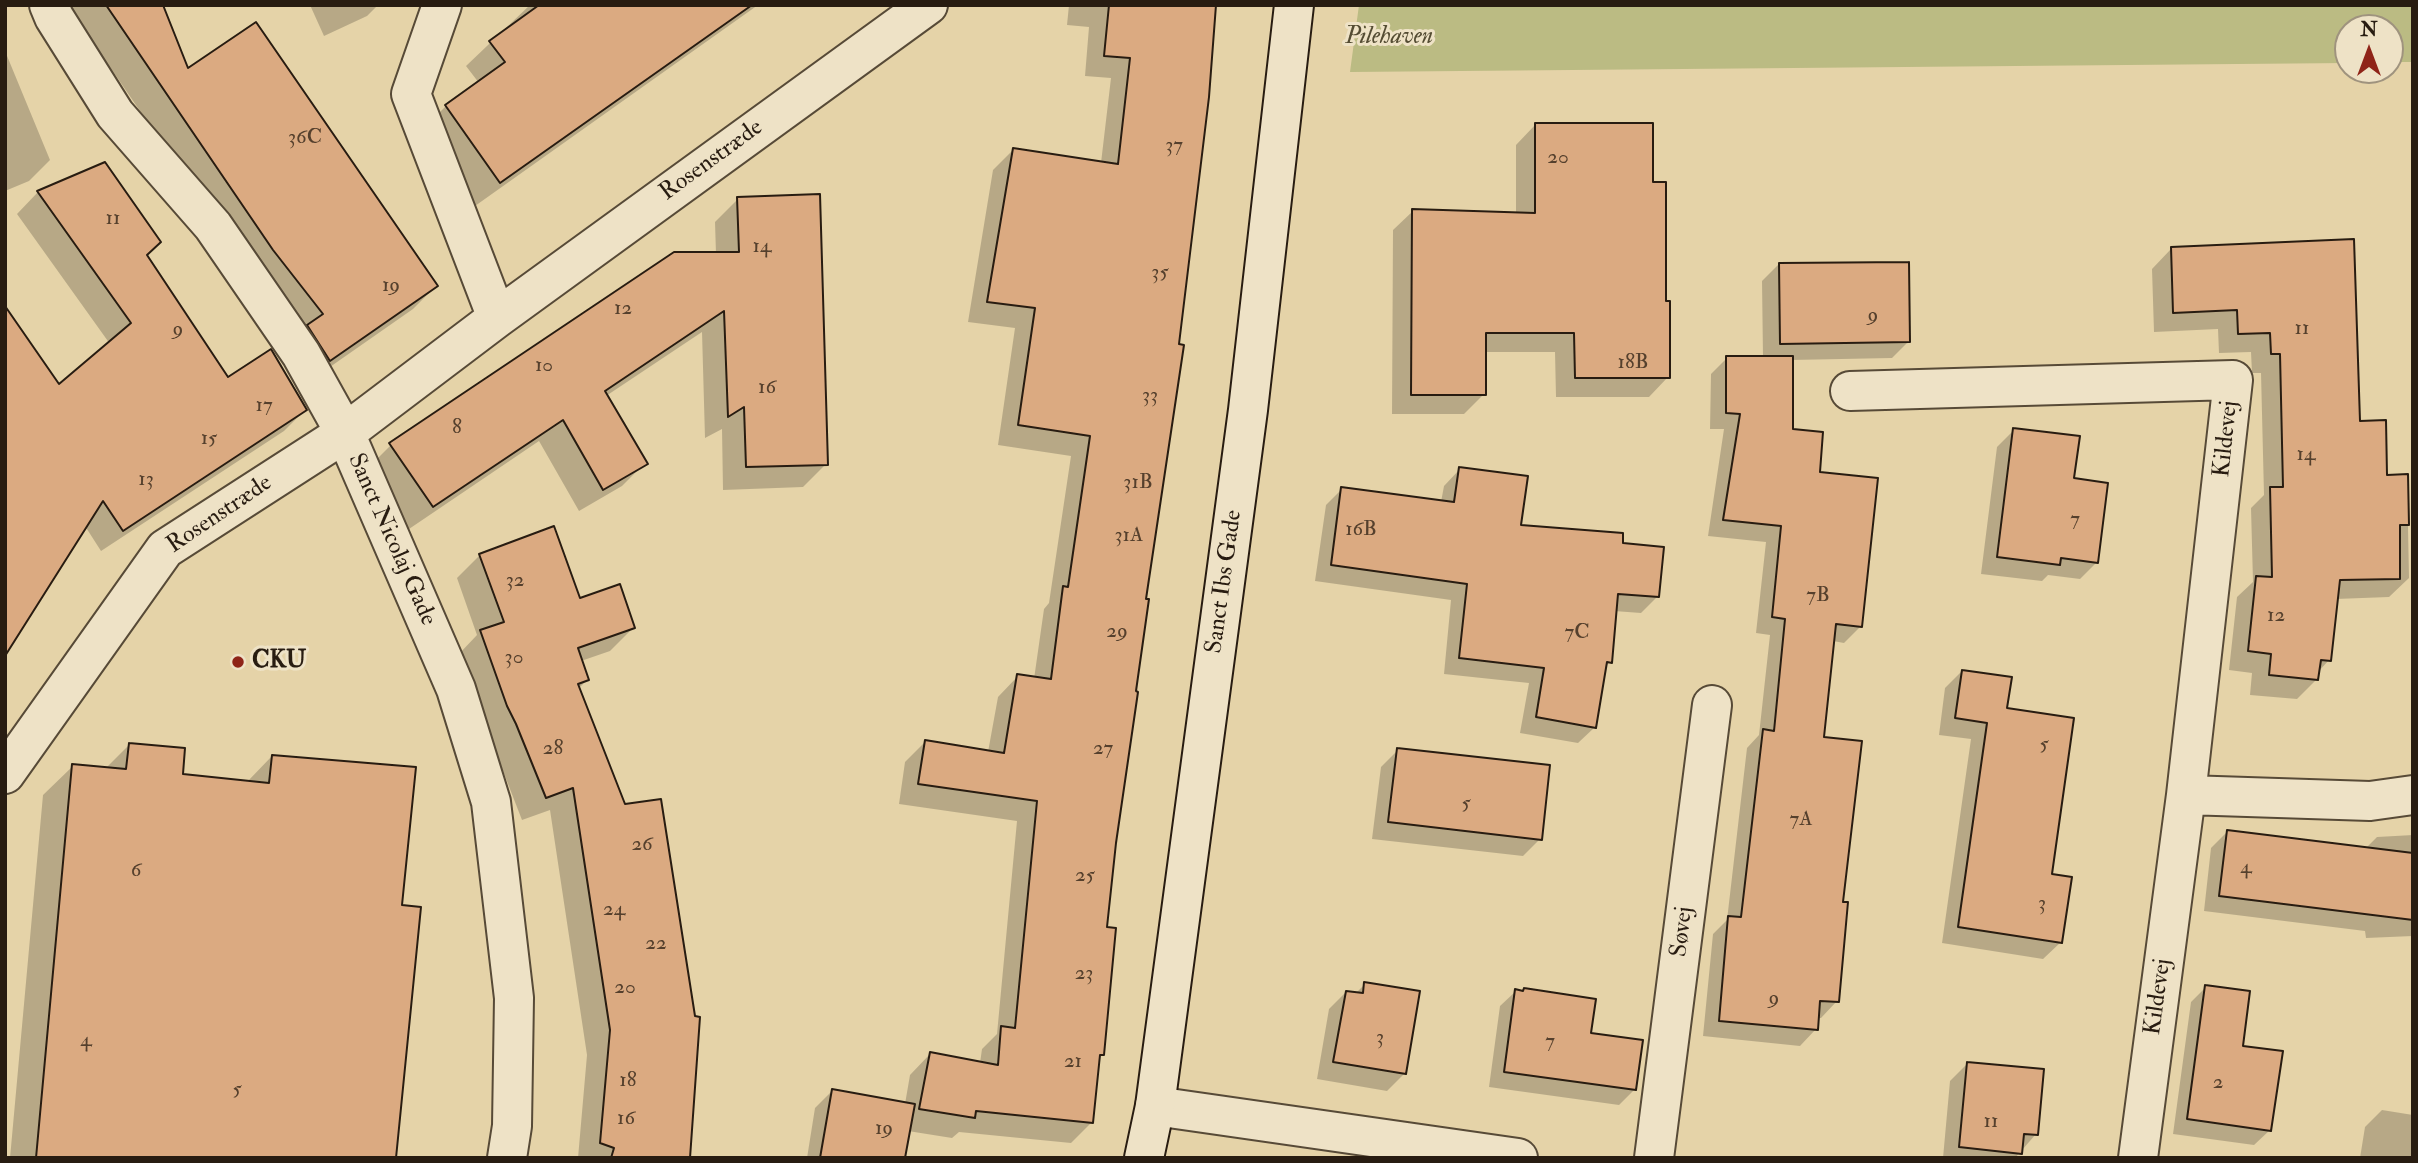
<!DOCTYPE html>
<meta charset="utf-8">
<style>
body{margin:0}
#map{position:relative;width:2418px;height:1163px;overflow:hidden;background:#e5d3a8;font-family:"IM FELL Double Pica",serif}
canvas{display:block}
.frame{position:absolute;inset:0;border:7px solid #281c11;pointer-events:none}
.north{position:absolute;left:2334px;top:14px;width:70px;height:70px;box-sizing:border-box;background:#eee2c6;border:2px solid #9f937e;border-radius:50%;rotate:0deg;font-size:19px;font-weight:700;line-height:28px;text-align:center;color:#281c11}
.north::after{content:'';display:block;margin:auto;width:24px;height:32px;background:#8f2418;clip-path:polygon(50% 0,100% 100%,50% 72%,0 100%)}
</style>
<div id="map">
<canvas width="2418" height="1163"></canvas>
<div class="frame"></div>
<div class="north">N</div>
</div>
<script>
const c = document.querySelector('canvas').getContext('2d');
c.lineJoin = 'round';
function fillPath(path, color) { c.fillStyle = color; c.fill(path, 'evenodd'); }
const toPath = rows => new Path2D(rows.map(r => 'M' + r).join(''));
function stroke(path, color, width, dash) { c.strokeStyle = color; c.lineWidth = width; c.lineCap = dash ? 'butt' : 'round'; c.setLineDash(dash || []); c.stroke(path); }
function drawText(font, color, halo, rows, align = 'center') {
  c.font = font + ' "IM FELL Double Pica",serif'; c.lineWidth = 6; c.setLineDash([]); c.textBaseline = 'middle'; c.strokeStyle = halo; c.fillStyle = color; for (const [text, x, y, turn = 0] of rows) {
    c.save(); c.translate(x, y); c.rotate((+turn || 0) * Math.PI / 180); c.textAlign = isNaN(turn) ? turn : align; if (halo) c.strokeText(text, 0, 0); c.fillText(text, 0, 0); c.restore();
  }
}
fillPath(toPath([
 [1359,5,2413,5,2413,62,2390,62,2390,28,2348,28,2348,63,1350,72]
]), '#bbbb83');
fillPath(toPath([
 [61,5,161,5,187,71,436,286,413,309,307,383,251,273,101,54,83,64],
 [310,5,378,5,367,16,324,36],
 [530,5,758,5,475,206,422,130,446,106,479,83,466,66],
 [1069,5,1215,5,1114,842,1105,928,1102,1055,1098,1058,1092,1122,1071,1143,959,1132,952,1138,908,1131,903,1158,807,1158,815,1108,832,1091,905,1104,910,1075,930,1054,980,1063,982,1049,997,1034,1017,821,899,804,905,762,925,742,988,752,998,697,1018,676,1034,679,1044,609,1049,603,1071,456,998,445,1015,328,968,322,993,170,1014,149,1101,163,1111,78,1085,76,1089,27,1067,25],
 [5,51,50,160,29,181,5,191],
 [1535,125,1665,303,1668,377,1649,397,1556,397,1555,352,1485,352,1484,394,1464,414,1392,414,1393,230,1413,211,1516,214,1516,145],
 [104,164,145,256,227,379,305,410,284,431,101,551,85,526,59,387,110,344,17,214,38,192],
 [738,199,826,464,803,487,723,490,722,429,705,438,702,332,606,396,645,463,622,486,579,511,539,441,409,529,368,468,391,445,716,254,715,222],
 [2352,241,2359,423,2386,477,2407,476,2409,578,2389,597,2336,599,2329,660,2318,672,2317,679,2297,699,2250,695,2252,673,2229,670,2237,597,2253,582,2251,508,2264,495,2261,373,2252,373,2251,352,2219,353,2218,329,2154,332,2152,269,2171,249],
 [1779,264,1909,341,1892,358,1791,360,1791,431,1818,473,1861,626,1844,643,1833,641,1822,738,1841,903,1837,1001,1821,1018,1817,1018,1816,1029,1800,1046,1703,1036,1713,934,1727,920,1747,748,1759,735,1770,635,1756,633,1766,542,1708,536,1724,429,1710,429,1711,374,1727,358,1763,358,1762,281],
 [2014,430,2072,480,2097,562,2080,579,2048,575,2042,581,1981,574,1997,447],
 [1460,469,1519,526,1621,544,1658,596,1641,613,1614,611,1610,662,1605,667,1595,727,1578,743,1520,733,1529,683,1444,674,1451,600,1315,581,1326,505,1342,489,1441,502,1444,486],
 [480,555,633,628,610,651,581,661,587,680,578,689,688,1158,578,1158,587,1055,550,810,522,820,458,655,477,635,457,578],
 [2413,580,2413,614,2411,582],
 [1962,671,2005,710,2050,876,2061,942,2043,959,1942,943,1971,739,1939,735,1945,688],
 [129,745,181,776,247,782,272,756,400,907,395,1158,10,1158,43,795,73,766,105,769],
 [1398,750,1540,839,1523,856,1372,839,1381,767],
 [2227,832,2365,849,2377,837,2413,835,2413,936,2366,938,2365,931,2204,911,2211,848],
 [1365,984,1404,1074,1387,1091,1317,1079,1329,1009,1346,992,1355,994],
 [2206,987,2242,1048,2270,1130,2254,1145,2173,1134,2191,1002],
 [1524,990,1589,1035,1634,1090,1619,1105,1489,1087,1500,1006,1516,991,1522,992],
 [1967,1064,2036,1134,2015,1158,1943,1158,1950,1081],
 [2382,1110,2413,1115,2413,1158,2360,1158,2365,1127]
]), '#0003');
const building = toPath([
 [106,5,163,5,188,68,256,22,438,286,330,361,307,325,323,314,273,250,106,5],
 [539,5,752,5,500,183,445,105,505,62,489,41,539,5],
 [1109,5,1216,5,1209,97,1179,344,1184,345,1146,599,1149,599,1136,691,1138,692,1116,843,1107,927,1116,928,1104,1055,1100,1055,1093,1123,976,1111,975,1118,919,1109,930,1052,998,1065,1001,1026,1015,1028,1037,801,918,784,925,740,1004,753,1017,674,1051,679,1063,586,1068,587,1090,436,1018,425,1035,308,987,302,1013,148,1118,164,1130,58,1104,56,1109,5],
 [1535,123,1653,123,1653,182,1666,182,1666,301,1670,301,1670,378,1575,378,1574,333,1486,333,1486,395,1411,395,1412,209,1535,213,1535,123],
 [105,162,161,242,147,255,228,377,271,349,307,410,123,531,103,501,5,656,5,306,59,384,131,323,37,191,105,162],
 [820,194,828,465,746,467,744,407,728,417,724,311,605,391,648,464,603,490,563,420,433,507,389,443,674,252,739,252,737,197,820,194],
 [2354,239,2360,421,2386,420,2387,475,2408,474,2409,525,2400,525,2400,579,2340,580,2331,661,2321,660,2318,680,2269,675,2271,654,2248,651,2256,576,2272,577,2270,487,2283,487,2280,354,2271,354,2270,333,2238,334,2237,310,2173,313,2171,247,2354,239],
 [1909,262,1910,342,1780,344,1779,263,1909,262],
 [1726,356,1793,356,1793,429,1823,432,1820,472,1878,478,1862,627,1836,624,1824,737,1862,741,1843,902,1848,902,1839,1002,1820,1001,1818,1030,1719,1021,1728,916,1741,917,1763,729,1774,731,1785,619,1772,617,1781,526,1723,520,1740,414,1726,413,1726,356],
 [2013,428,2080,436,2074,478,2108,483,2098,563,2061,558,2060,565,1997,557,2013,428],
 [1459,467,1528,476,1521,525,1623,533,1623,543,1664,547,1659,597,1618,594,1612,663,1607,662,1596,728,1536,717,1544,668,1459,658,1467,584,1331,565,1341,487,1454,502,1459,467],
 [554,526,580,598,620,584,635,628,578,648,589,680,578,684,625,804,661,799,695,1016,700,1017,690,1158,611,1158,614,1148,600,1143,610,1030,573,788,546,798,516,724,507,706,480,630,504,622,479,554,554,526],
 [1962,670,2012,677,2007,708,2074,718,2052,874,2072,877,2062,943,1958,927,1987,723,1955,718,1962,670],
 [129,743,185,748,183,774,269,783,272,755,416,767,402,905,421,907,396,1158,36,1158,72,764,126,769,129,743],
 [1397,748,1550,765,1542,840,1388,822,1397,748],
 [2227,830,2413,853,2413,920,2219,896,2227,830],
 [1364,982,1420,991,1406,1074,1333,1062,1346,991,1363,993,1364,982],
 [2205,985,2250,991,2243,1046,2283,1051,2271,1131,2187,1119,2205,985],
 [1524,988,1596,999,1591,1033,1643,1040,1636,1090,1504,1072,1515,989,1523,991,1524,988],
 [1967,1062,2044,1069,2038,1135,2024,1134,2022,1154,1959,1147,1967,1062],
 [832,1089,915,1104,905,1158,820,1158,832,1089]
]);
fillPath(building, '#dbaa81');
stroke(building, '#281c11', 2);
const minor = toPath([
 [49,5,54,17,115,114,213,226,301,354,345,433,456,689,491,802,514,998,512,1126,507,1158],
 [442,5,411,94,497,318],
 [1850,391,2233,380,2186,795,2138,1158],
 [5,774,165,549,345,433,497,318,928,5],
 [2186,795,2370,801,2413,795],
 [1155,1106,1518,1158],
 [1654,1158,1712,705]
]);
const secondary = toPath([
 [1144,1158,1155,1106,1248,410,1294,5]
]);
stroke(minor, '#574a37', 42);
stroke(secondary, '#281c11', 42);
stroke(minor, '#eee2c6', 38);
stroke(secondary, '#eee2c6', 38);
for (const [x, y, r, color] of [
 [238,662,7,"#8f2418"]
]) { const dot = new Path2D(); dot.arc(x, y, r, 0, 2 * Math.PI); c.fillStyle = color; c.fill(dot); stroke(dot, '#eee2c6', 2.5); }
drawText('21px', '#55402d', null, [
 ["36C",305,138],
 ["37",1174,146],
 ["20",1558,158],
 ["11",113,219],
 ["14",762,247],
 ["35",1160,273],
 ["19",391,286],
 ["12",623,309],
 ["9",1873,316],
 ["11",2302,329],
 ["9",178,330],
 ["18B",1633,363],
 ["10",544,366],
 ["16",767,388],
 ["33",1150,396],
 ["17",264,406],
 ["8",457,428],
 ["15",209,439],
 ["14",2306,455],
 ["13",146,480],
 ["31B",1138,483],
 ["7",2075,520],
 ["16B",1361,530],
 ["31A",1129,536],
 ["32",515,581],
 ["7B",1818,596],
 ["12",2276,616],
 ["29",1117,632],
 ["7C",1577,633],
 ["30",514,658],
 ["5",2044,745],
 ["28",553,749],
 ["27",1103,749],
 ["5",1466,804],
 ["7A",1801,820],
 ["26",642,845],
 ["4",2246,868],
 ["6",136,871],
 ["25",1085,876],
 ["3",2042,904],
 ["24",614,910],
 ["22",656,944],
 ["23",1084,974],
 ["20",625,988],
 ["9",1774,999],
 ["3",1380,1038],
 ["4",86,1041],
 ["7",1550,1042],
 ["21",1073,1062],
 ["18",628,1081],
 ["2",2218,1083],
 ["5",237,1090],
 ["16",626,1119],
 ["11",1991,1122],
 ["19",884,1129]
]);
drawText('italic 24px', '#544c33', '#eee2c6', [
 ["Pilehaven",1389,38]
]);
drawText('24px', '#281c11', '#eee2c6', [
 ["Rosenstræde",712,161,-36],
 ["Kildevej",2227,439,-84],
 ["Rosenstræde",220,515,-34],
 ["Sanct Nicolaj Gade",391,540,66],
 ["Sanct Ibs Gade",1225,582,-82],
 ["Søvej",1683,932,-83],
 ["Kildevej",2159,997,-82]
]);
drawText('bold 24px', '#281c11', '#eee2c6', [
 ["CKU",252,662]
], 'left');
</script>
